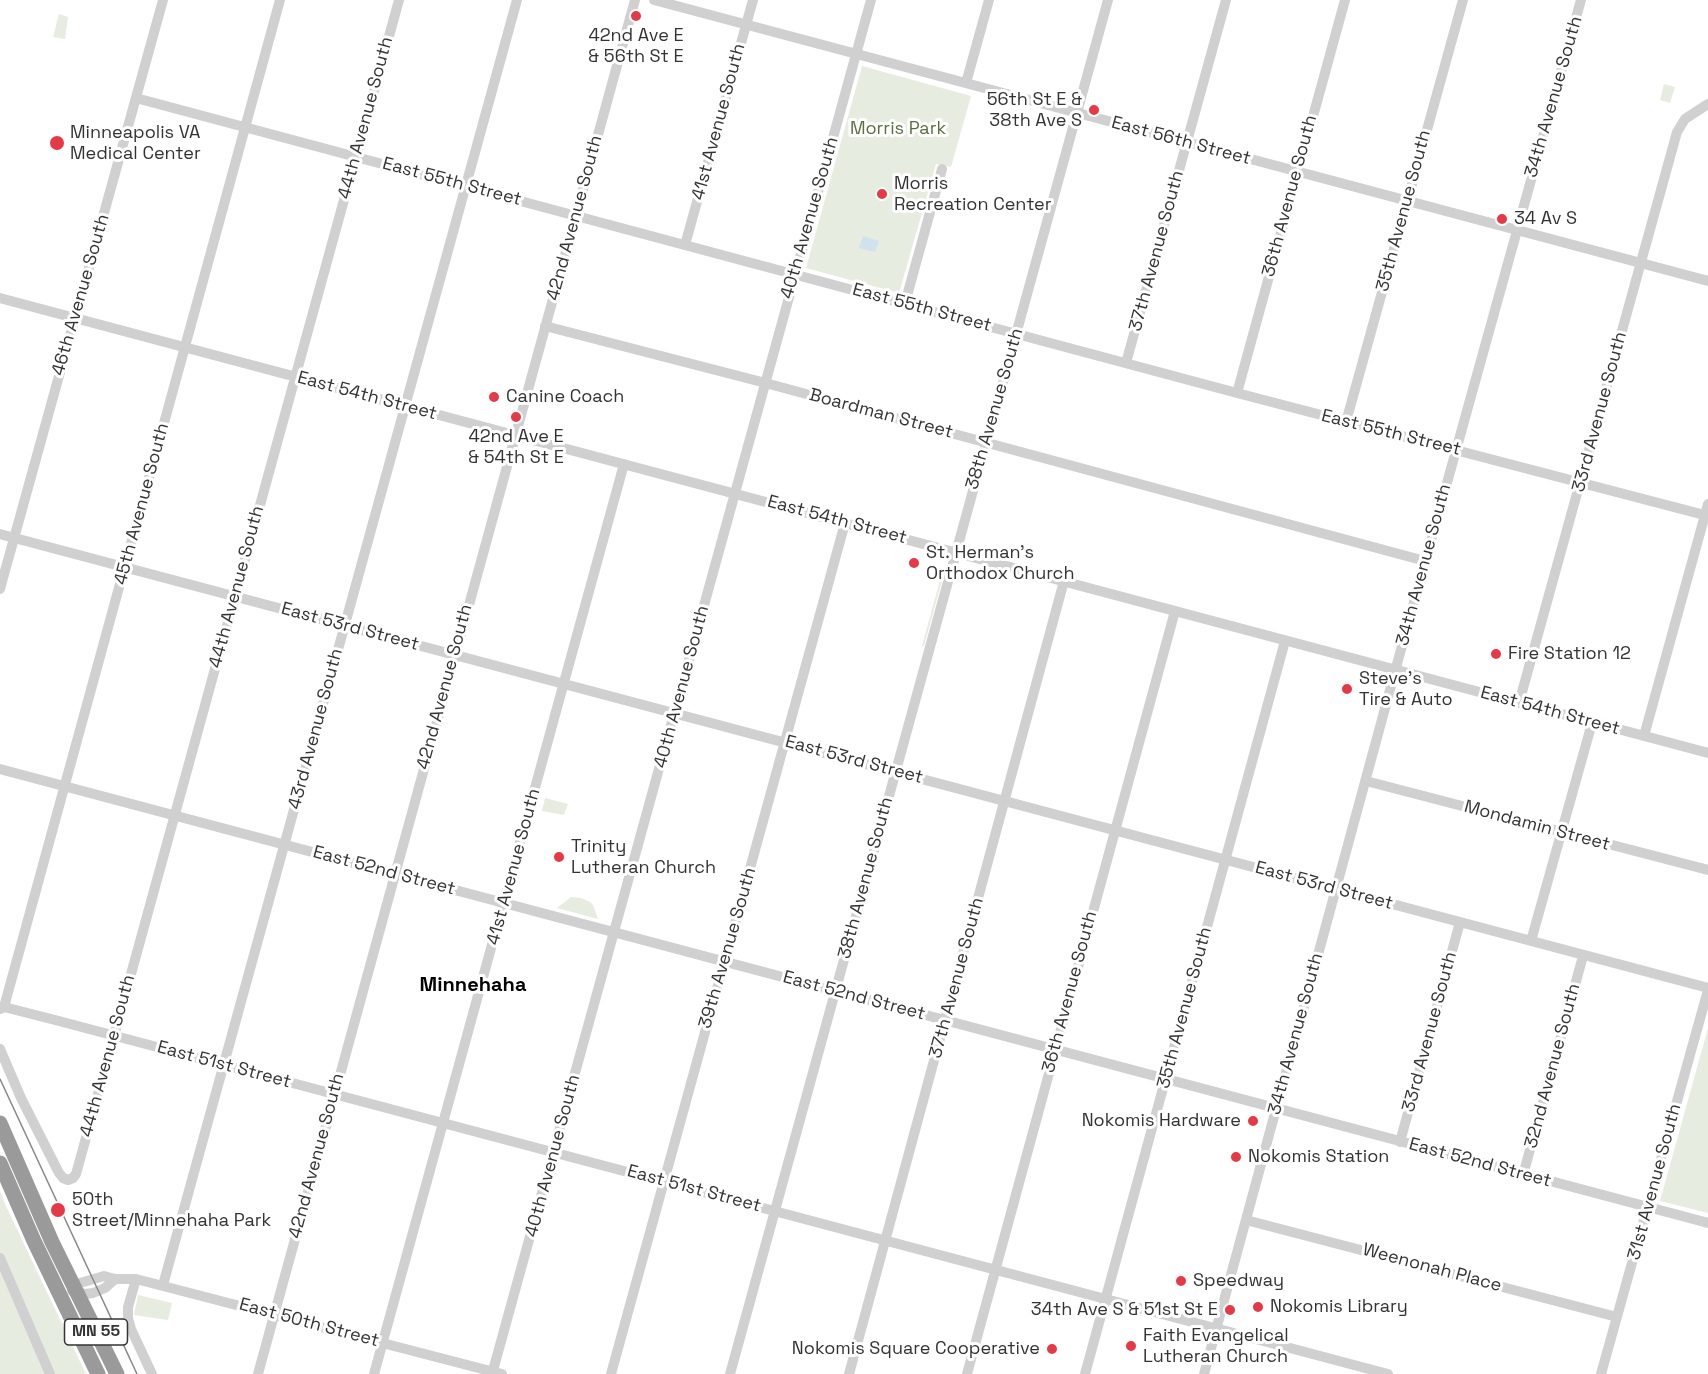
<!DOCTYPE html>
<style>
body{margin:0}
canvas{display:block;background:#fff}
</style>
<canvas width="1708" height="1374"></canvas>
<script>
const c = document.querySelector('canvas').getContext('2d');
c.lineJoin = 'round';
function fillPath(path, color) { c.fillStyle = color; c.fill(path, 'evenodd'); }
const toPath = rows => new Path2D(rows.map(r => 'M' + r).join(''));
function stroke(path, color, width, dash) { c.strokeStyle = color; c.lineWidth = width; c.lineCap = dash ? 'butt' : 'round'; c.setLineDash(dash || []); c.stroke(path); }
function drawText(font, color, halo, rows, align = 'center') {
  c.font = font + ' "Space Grotesk",sans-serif'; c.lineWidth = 6; c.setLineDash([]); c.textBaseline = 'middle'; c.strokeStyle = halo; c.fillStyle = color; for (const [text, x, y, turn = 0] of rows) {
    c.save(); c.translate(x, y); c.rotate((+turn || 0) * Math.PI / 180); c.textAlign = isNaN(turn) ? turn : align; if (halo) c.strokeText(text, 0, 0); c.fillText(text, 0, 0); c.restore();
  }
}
fillPath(toPath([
 [59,14,68,17,65,39,53,37],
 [862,66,971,96,951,167,936,164,899,293,806,268],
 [1664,84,1675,87,1670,103,1660,100],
 [942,573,944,573,924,646,922,646],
 [545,798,568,804,564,815,542,811],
 [571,897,581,898,590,902,593,905,598,919,557,908],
 [1708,1028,1708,1213,1660,1201],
 [0,1191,5,1204,86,1374,0,1374],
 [138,1295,172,1303,168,1320,134,1315]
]), '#e6ecdf');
fillPath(toPath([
 [863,236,879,241,875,252,859,248]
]), '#cfe2ee');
stroke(toPath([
 [654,0,1708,281],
 [966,83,989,0],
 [136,98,1237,393,1708,516],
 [685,245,753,0],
 [0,298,1708,753],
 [905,303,942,169],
 [545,326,758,381,1425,561],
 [1126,363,1226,0],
 [1237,393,1345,0],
 [1346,422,1463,0],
 [0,534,1708,988],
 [0,589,163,0],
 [1519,703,1677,132,1685,119,1708,104],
 [1644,736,1708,504],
 [0,769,1708,1223],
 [1366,781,1708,870],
 [1531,941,1592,723],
 [4,1007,280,0],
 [0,1009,4,1007,59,1021,1388,1374],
 [0,1049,21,1098,59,1173,63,1178,68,1180,73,1178,76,1174,399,0],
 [1400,1142,1460,922],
 [1523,1175,1583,956],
 [1246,1220,1617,1317],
 [0,1258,50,1374],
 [136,1279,128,1307,128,1318,131,1329,152,1374],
 [163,1285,517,0],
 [72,1291,80,1283,104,1276,115,1279,136,1279,502,1374],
 [75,1291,85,1294,93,1293,105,1288,115,1279],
 [258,1374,635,0],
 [374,1374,624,464],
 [492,1374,871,0],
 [611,1374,845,523],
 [730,1374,1108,0],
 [849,1374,1064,581],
 [967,1374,1175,611],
 [1085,1374,1285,641],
 [1204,1374,1412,609,1581,0],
 [1601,1374,1708,990]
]), '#d0d0d0', 10);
stroke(toPath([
 [0,1123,52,1242,117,1374],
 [0,1163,34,1241,98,1374]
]), '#9a9a9a', 15);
stroke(toPath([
 [0,1079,137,1374]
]), '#888', 1.5);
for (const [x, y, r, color] of [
 [636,16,6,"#e63946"],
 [1094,110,6,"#e63946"],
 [57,143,8,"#e63946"],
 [882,194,6,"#e63946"],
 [1502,219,6,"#e63946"],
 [494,397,6,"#e63946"],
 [516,417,6,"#e63946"],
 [914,563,6,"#e63946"],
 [1496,654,6,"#e63946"],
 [1347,689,6,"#e63946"],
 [559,857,6,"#e63946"],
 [1253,1121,6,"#e63946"],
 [1236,1157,6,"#e63946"],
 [58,1210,8,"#e63946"],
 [1181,1281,6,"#e63946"],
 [1258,1307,6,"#e63946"],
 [1230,1310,6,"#e63946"],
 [1131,1346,6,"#e63946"],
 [1052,1349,6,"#e63946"]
]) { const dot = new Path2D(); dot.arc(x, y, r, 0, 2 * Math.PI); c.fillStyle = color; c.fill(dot); stroke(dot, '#fff', 2); }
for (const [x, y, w] of [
 [96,1332,63]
]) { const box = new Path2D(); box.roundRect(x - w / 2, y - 13, w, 26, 4.5); c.fillStyle = '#fff'; c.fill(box); stroke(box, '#333', 1.5); }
drawText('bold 16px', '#333', null, [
 ["MN 55",96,1332]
]);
drawText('18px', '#333', '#fff', [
 ["42nd Ave E",636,36,"center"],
 ["& 56th St E",636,57,"center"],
 ["56th St E &",1082,100,"right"],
 ["38th Ave S",1082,121,"right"],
 ["Minneapolis VA",70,133],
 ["Medical Center",70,154],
 ["Morris",894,184],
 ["Recreation Center",894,205],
 ["34 Av S",1514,219],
 ["Canine Coach",506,397],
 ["42nd Ave E",516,437,"center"],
 ["& 54th St E",516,458,"center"],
 ["St. Herman's",926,553],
 ["Orthodox Church",926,574],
 ["Fire Station 12",1508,654],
 ["Steve's",1359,679],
 ["Tire & Auto",1359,700],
 ["Trinity",571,847],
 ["Lutheran Church",571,868],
 ["Nokomis Hardware",1241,1121,"right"],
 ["Nokomis Station",1248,1157],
 ["50th",72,1200],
 ["Street/Minnehaha Park",72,1221],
 ["Speedway",1193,1281],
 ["Nokomis Library",1270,1307],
 ["34th Ave S & 51st St E",1218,1310,"right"],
 ["Faith Evangelical",1143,1336],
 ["Lutheran Church",1143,1357],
 ["Nokomis Square Cooperative",1040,1349,"right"]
], 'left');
drawText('18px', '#333', '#fff', [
 ["34th Avenue South",1554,97,-74],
 ["44th Avenue South",366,118,-75],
 ["41st Avenue South",719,122,-75],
 ["East 56th Street",1181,141,15],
 ["East 55th Street",452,182,15],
 ["36th Avenue South",1290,196,-75],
 ["35th Avenue South",1404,211,-75],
 ["42nd Avenue South",575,218,-75],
 ["40th Avenue South",810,218,-74],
 ["37th Avenue South",1157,251,-75],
 ["46th Avenue South",81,295,-74],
 ["East 55th Street",922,308,15],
 ["East 54th Street",367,396,15],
 ["38th Avenue South",995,409,-74],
 ["33rd Avenue South",1600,412,-75],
 ["Boardman Street",881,414,15],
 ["East 55th Street",1391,433,14],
 ["45th Avenue South",142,504,-75],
 ["East 54th Street",837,520,15],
 ["34th Avenue South",1424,565,-75],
 ["44th Avenue South",237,587,-75],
 ["East 53rd Street",350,627,15],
 ["42nd Avenue South",445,687,-75],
 ["40th Avenue South",682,687,-75],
 ["East 54th Street",1550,711,15],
 ["43rd Avenue South",316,729,-75],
 ["East 53rd Street",854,760,15],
 ["Mondamin Street",1537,826,15],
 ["41st Avenue South",514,867,-75],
 ["East 52nd Street",384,871,15],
 ["38th Avenue South",866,878,-75],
 ["East 53rd Street",1324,886,15],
 ["39th Avenue South",728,948,-74],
 ["37th Avenue South",957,978,-75],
 ["36th Avenue South",1070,992,-75],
 ["East 52nd Street",854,996,15],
 ["35th Avenue South",1185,1008,-75],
 ["33rd Avenue South",1430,1032,-75],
 ["34th Avenue South",1296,1034,-75],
 ["44th Avenue South",108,1056,-75],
 ["East 51st Street",224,1065,15],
 ["32nd Avenue South",1553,1066,-75],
 ["42nd Avenue South",317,1156,-75],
 ["40th Avenue South",553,1156,-75],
 ["East 52nd Street",1480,1163,15],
 ["31st Avenue South",1655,1182,-75],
 ["East 51st Street",694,1189,15],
 ["Weenonah Place",1432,1268,15],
 ["East 50th Street",309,1323,15]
]);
drawText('18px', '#56703f', '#fff', [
 ["Morris Park",898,129]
]);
drawText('bold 20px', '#000', '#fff', [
 ["Minnehaha",473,986]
]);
</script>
